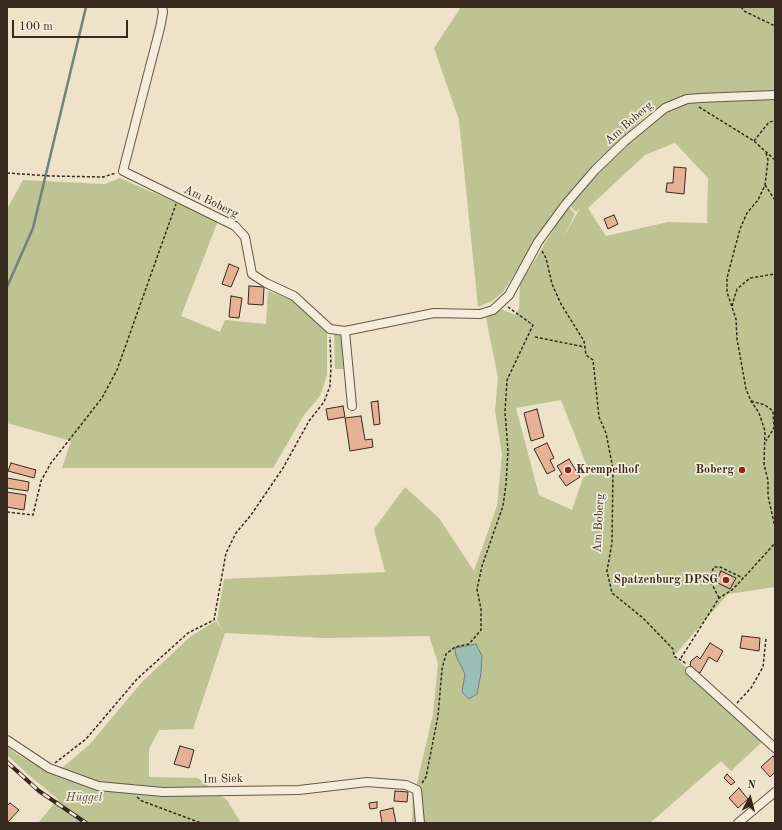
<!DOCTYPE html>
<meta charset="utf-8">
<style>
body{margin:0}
#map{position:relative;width:782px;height:830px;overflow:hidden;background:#eee3c8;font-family:"Old Standard TT",serif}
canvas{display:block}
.frame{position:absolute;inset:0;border:8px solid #37281d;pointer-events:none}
.north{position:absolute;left:730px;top:778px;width:40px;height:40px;-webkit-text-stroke:3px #f4eddb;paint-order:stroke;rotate:7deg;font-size:11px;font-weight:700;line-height:16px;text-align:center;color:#37281d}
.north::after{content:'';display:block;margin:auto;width:14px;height:18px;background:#37281d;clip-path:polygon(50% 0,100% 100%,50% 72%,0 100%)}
.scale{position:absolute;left:12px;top:20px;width:116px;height:18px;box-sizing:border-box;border:2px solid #37281d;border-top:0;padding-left:5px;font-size:12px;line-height:14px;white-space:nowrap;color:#37281d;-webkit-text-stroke:3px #f4eddb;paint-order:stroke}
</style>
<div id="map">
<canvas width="782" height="830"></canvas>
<div class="frame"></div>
<div class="north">N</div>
<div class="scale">100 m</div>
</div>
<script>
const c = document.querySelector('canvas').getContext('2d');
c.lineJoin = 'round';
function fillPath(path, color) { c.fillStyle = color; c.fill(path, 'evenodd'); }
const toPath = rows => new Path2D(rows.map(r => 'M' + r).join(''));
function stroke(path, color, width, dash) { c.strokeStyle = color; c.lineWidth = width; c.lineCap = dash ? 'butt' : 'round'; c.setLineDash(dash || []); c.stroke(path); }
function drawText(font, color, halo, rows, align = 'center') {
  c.font = font + ' "Old Standard TT",serif'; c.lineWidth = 3.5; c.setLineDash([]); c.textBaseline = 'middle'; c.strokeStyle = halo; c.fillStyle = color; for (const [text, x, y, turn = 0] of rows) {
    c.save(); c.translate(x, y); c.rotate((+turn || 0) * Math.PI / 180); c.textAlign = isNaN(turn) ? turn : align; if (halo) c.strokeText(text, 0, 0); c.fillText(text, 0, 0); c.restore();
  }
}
fillPath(toPath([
 [461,7,775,7,775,587,728,594,674,656,763,741,731,771,721,761,650,823,412,823,413,792,417,783,433,714,438,663,429,636,326,638,225,633,193,729,159,730,149,749,149,777,198,778,227,800,241,823,38,823,58,799,32,778,7,755,7,746,18,755,55,774,90,744,142,682,191,636,216,621,222,630,217,620,224,579,385,572,374,529,405,487,439,518,474,571,497,506,502,454,495,411,498,378,486,318,501,309,515,315,519,308,520,284,568,206,575,214,563,238,580,208,576,212,569,205,597,172,655,122,651,111,624,136,558,206,503,292,492,301,478,307,459,120,434,48],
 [675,143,708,178,707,223,668,222,606,236,588,208,645,155],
 [561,400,590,474,583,478,572,510,539,495,516,408],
 [482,656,477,694,462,692,465,674],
 [120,178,218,221,181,316,220,332,225,320,266,324,268,291,292,300,327,332,327,375,320,396,304,415,273,468,62,468,71,441,7,423,7,209,23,180,105,184],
 [334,332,339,333,344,341,346,369,335,369]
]), '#bdc393');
const water = toPath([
 [476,644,482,656,481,673,477,694,469,699,462,692,465,674,456,656,455,648,476,644]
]);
fillPath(water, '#99beb5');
stroke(water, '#728278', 1);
stroke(toPath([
 [7,287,33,228,86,7]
]), '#728278', 2.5);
const building = toPath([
 [674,167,686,168,684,194,666,192,667,183,673,183,674,167],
 [614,215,618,224,608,229,604,219,614,215],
 [229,264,239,268,231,287,222,284,229,264],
 [249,286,264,287,263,305,248,304,249,286],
 [231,296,242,298,239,318,229,317,231,296],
 [378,401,380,424,374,425,371,402,378,401],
 [343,406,345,417,328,420,326,409,343,406],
 [537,409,544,437,531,441,524,413,537,409],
 [361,416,365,440,372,439,373,447,350,451,345,418,361,416],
 [547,443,554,458,550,460,555,470,547,474,534,449,547,443],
 [569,459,580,477,566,486,559,476,562,474,557,466,569,459],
 [11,463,36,470,34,478,8,471,11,463],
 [7,478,29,482,28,491,7,488,7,478],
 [7,492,26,495,24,510,7,507,7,492],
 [721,571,736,578,730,589,716,582,721,571],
 [742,636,760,638,759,651,740,648,742,636],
 [710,643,723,651,717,662,709,657,700,673,694,670,690,665,691,661,697,656,700,659,710,643],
 [180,746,194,750,189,768,174,764,180,746],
 [773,756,775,758,775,772,770,777,761,767,773,756],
 [727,774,735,782,731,785,724,778,727,774],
 [739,788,748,799,738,808,729,798,739,788],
 [395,791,408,792,407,802,394,801,395,791],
 [377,802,377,808,370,809,369,803,377,802],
 [10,803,19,810,7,823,7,806,10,803],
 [393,808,396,823,382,823,380,811,393,808]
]);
fillPath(building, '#e5b298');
stroke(building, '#37281d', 1);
const minor = toPath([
 [162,7,163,12,160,28,123,171,235,226,245,237,252,274,266,283,294,296,330,329,345,331,434,313,480,314,493,310,509,295,538,242,565,205,595,170,624,142,665,108,687,99,700,98,775,95],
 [345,331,352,406],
 [690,671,775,748],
 [7,740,49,768,98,786,163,792,299,790,367,782,406,785,417,790,420,823],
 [738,823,775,792]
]);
stroke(minor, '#655748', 10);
stroke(toPath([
 [741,7,744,11,775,26],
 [699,107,754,141,775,160],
 [754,141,769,122,775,121],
 [766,153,768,160,765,185,758,200,747,213,740,229,727,278,727,292,736,319,737,339,746,389,751,401,759,413,765,431,764,465,768,480,768,496,775,527],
 [7,173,51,176,103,177,116,173],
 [765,185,775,200],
 [542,251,546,258,552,284,561,304,584,341,586,355,593,360,599,417,606,433,613,469,612,543,607,571,612,593,643,618,673,649,674,656,687,664],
 [732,306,737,289,750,278,775,274],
 [535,337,585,347],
 [751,401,765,405,773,411,774,428,766,441],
 [7,512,33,515,41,481,51,463,102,398,117,370,176,204],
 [719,598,709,578,714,567,720,567,743,578],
 [681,658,719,598,732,590,749,572,775,543],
 [737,703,751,688,763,667,766,638],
 [55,763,86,739,137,679,188,633,214,620,226,553,236,533,251,515,283,468,309,421,324,402,330,386,331,367,330,337],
 [422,783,426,777,438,716,442,669,446,654,455,647,469,644,481,630,481,609,477,589,482,566,503,506,506,484,508,451,505,412,507,380,533,325,508,307],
 [137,797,142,801,201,823]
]), '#37281d', 1.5, [3, 2]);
stroke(minor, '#f4eddb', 8);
const rail = toPath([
 [7,762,39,791,86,823]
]);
stroke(rail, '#37281d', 4);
stroke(rail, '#f4eddb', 2.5, [8]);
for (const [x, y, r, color] of [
 [568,470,4,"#8f2418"],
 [742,470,4,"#8f2418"],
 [726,580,4,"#8f2418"]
]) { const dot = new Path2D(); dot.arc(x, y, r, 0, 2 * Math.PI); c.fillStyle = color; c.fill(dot); stroke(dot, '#f4eddb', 1.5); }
drawText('12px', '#37281d', '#f4eddb', [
 ["Am Boberg",629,123,-41],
 ["Am Boberg",211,202,26],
 ["Am Boberg",599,523,-87],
 ["Im Siek",223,779,-1]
]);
drawText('bold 12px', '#37281d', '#f4eddb', [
 ["Krempelhof",576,470,"left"],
 ["Boberg",734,470],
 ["Spatzenburg DPSG",718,580]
], 'right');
drawText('italic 12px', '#584f3a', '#f4eddb', [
 ["Hüggel",84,798]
]);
</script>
